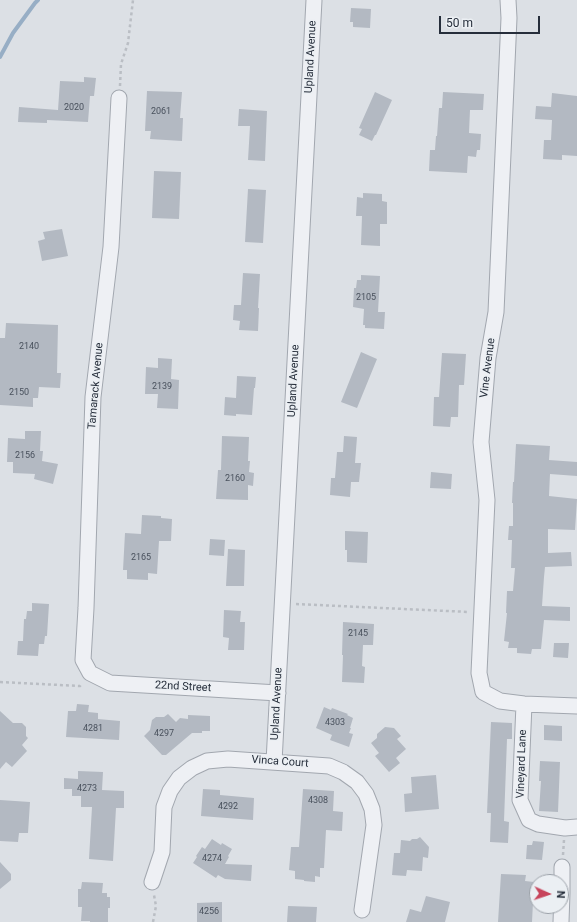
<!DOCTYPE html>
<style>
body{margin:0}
#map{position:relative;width:577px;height:922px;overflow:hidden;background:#dce0e5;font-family:Roboto,sans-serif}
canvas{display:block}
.north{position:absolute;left:529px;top:874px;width:40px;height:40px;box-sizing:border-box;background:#ebeff3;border:1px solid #9ca2a9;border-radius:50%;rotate:93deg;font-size:11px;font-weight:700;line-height:16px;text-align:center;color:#262e3b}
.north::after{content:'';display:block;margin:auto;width:14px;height:18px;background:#c7445b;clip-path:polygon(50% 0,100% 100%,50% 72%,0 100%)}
.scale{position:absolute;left:439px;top:16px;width:101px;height:18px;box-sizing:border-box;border:2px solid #262e3b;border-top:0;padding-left:5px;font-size:12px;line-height:14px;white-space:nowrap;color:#262e3b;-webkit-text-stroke:3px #ebeff3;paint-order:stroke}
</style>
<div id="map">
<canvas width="577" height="922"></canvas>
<div class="north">N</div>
<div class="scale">50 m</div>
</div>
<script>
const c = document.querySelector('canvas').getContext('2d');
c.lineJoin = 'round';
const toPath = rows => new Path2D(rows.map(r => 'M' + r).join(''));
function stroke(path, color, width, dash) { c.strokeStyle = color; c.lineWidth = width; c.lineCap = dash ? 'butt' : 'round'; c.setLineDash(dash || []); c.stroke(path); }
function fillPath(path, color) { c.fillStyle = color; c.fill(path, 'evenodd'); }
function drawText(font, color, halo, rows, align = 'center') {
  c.font = font + ' Roboto,sans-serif'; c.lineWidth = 3; c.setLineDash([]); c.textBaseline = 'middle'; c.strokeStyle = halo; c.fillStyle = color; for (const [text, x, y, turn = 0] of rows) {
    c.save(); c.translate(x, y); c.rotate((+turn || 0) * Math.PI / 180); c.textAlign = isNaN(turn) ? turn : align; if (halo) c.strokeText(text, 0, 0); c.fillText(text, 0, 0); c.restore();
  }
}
stroke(toPath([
 [0,57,13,33,35,3,38,0]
]), '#97aec5', 4);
fillPath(toPath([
 [351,8,371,9,370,28,353,27,353,22,350,22],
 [84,77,96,78,94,96,90,96,88,122,47,120,47,123,18,122,19,107,58,110,60,81,84,82],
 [147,91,182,92,180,118,183,118,182,141,150,139,151,131,145,131],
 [375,92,392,100,376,135,375,135,372,141,359,135,362,129,359,128],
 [443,92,484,94,483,110,470,110,469,133,481,134,480,150,477,150,476,157,468,156,467,173,429,171,430,150,435,150,436,136,437,136,439,108,442,108],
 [552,93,577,96,577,156,562,155,562,160,543,159,544,140,551,140,552,120,535,119,536,106,551,107],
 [239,109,267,111,265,161,248,160,250,126,238,126],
 [154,171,181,172,179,219,152,218],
 [248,189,266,190,263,243,245,242],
 [363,193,382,194,382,201,387,202,387,224,380,224,380,246,361,245,362,216,356,216,357,197,363,198],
 [62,229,68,256,42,261,38,241,45,239,43,232],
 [243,273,260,274,258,308,259,308,258,331,239,330,240,321,233,320,234,305,241,305],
 [361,275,380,276,378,312,385,312,384,329,365,328,365,325,363,325,364,309,353,307,354,288,356,288,357,280,361,280],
 [6,323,58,325,57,373,61,373,60,388,39,387,38,398,33,398,33,407,0,405,0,338,5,338],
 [361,352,377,359,357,408,341,402],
 [442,353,466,354,464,385,459,385,458,417,451,417,450,427,433,426,434,397,439,397],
 [158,358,172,359,171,379,179,380,178,409,157,408,158,394,145,394,146,367,158,368],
 [237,376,256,377,255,388,254,388,252,415,236,414,236,416,224,415,225,397,236,398],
 [25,431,41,431,40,451,43,451,42,461,58,464,53,484,34,479,35,474,13,473,13,462,7,462,8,438,25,439],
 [222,436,249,437,248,461,250,461,249,472,254,473,253,486,248,485,248,500,216,499,218,470,221,470],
 [344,436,357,437,355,463,361,463,359,482,351,482,350,497,330,495,331,478,335,478,337,452,343,452],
 [516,444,550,446,549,460,577,462,577,476,550,474,549,496,577,499,575,530,548,529,548,553,571,552,572,566,545,567,544,577,542,606,570,607,570,621,544,620,541,649,532,649,531,654,517,653,517,648,508,648,509,642,504,641,507,613,506,613,507,591,513,591,515,568,511,568,512,540,508,540,509,526,513,526,513,503,512,503,513,482,514,482],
 [431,472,452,474,451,489,430,488],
 [142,515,161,516,161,518,172,519,171,541,159,541,157,574,148,573,148,580,127,579,127,570,123,570,125,533,141,534],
 [345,531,368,532,367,563,347,562,347,550,345,550],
 [210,539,225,540,224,556,209,555],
 [228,549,245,550,244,586,226,586],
 [32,603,49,604,47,636,45,636,44,644,39,644,38,656,17,655,18,641,23,641,24,619,26,619,27,611,32,611],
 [224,610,241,611,240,622,245,622,244,650,228,650,229,638,223,637],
 [343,622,374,624,373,645,363,645,362,666,365,667,364,683,342,682,343,655,342,655],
 [554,643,569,643,568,658,553,657],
 [77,704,89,705,88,712,98,713,98,719,120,721,119,740,66,737,68,711,76,711],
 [324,707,331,710,332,708,348,714,347,715,353,718,350,728,351,728,349,733,353,734,349,747,330,740,332,735,316,728],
 [0,711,13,723,22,723,26,727,26,736,28,738,22,745,27,751,12,767,6,762,0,769],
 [168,714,176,722,180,718,188,719,188,715,210,716,210,731,202,731,202,733,192,733,166,755,162,755,144,736,150,730,152,720,156,717,164,717],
 [491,722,512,723,512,739,507,739,504,821,509,822,508,843,490,842,491,813,487,813],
 [544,725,562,726,562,741,544,740],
 [385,727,394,728,401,736,397,739,406,749,396,758,400,763,389,772,375,756,379,753,371,743,377,738,377,734],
 [540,761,560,762,558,812,539,811,541,781,539,781],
 [78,771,103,772,102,790,124,791,124,808,116,808,113,861,89,859,92,807,81,807,81,796,72,796,72,789,64,789,64,778,78,779],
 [436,775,439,809,405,812,404,794,412,793,411,777],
 [203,789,220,790,220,795,254,798,253,820,201,816],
 [303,789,334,791,333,811,343,812,342,831,326,830,324,868,320,868,320,877,315,876,315,882,304,881,304,880,295,879,295,871,289,870,291,847,299,847],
 [0,800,30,802,28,833,19,833,18,842,0,841],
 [420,837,429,847,428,858,423,857,422,871,407,870,406,876,392,875,394,853,400,853,401,840,410,841,412,839,417,839],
 [212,839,221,845,222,843,232,849,228,856,229,857,225,864,252,865,251,881,225,879,218,875,216,878,193,863,197,857,196,856,202,847,205,849],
 [533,841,544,842,542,860,526,859,527,845,532,845],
 [0,862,11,874,11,880,0,889],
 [501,874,526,875,525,881,534,882,532,922,498,922],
 [82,882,103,883,102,893,107,893,107,897,110,897,110,908,108,908,108,922,90,922,90,921,81,921,82,907,78,907,78,889,81,889],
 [426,896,450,902,445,922,406,922,410,909,421,912],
 [222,902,222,922,197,922,197,903],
 [288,906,317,907,316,922,287,922]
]), '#b3b9c2');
const minor = toPath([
 [508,0,509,18,496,312,488,358,481,442,487,500,479,673,483,692,500,701,524,704,577,706],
 [119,98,111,247,93,397,86,608,83,660,90,673,110,683,278,693],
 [524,704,520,800,529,820,538,824,565,828,577,827],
 [274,762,314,0],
 [152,882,162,852,164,807,170,791,179,778,192,768,207,761,228,759,329,766,343,772,357,782,366,794,372,809,374,825,362,910],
 [561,922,562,893,562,867]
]);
stroke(minor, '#a2a7af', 17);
stroke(toPath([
 [120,86,121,64,128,43,133,0],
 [296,604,469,612],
 [0,682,80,686,82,683],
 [563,855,564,840],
 [153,922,156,906,154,895]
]), '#babec4', 2.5, [3, 3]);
stroke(minor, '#eef0f4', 15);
drawText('9px', '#49515d', null, [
 ["2020",74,108],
 ["2061",161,112],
 ["2105",366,298],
 ["2140",29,347],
 ["2139",162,387],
 ["2150",19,393],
 ["2156",25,456],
 ["2160",235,479],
 ["2165",141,558],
 ["2145",358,634],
 ["4303",335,723],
 ["4281",93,729],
 ["4297",164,734],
 ["4273",87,789],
 ["4308",318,801],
 ["4292",228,807],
 ["4274",212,859],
 ["4256",209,912]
]);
drawText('11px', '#262e3b', '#ebeff3', [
 ["Upland Avenue",311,57,-87],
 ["Vine Avenue",488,368,-83],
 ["Upland Avenue",294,381,-87],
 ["Tamarack Avenue",96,386,-85],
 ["22nd Street",183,687,3],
 ["Upland Avenue",277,704,-87],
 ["Vinca Court",280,762,4],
 ["Vineyard Lane",522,764,-88]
]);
</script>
